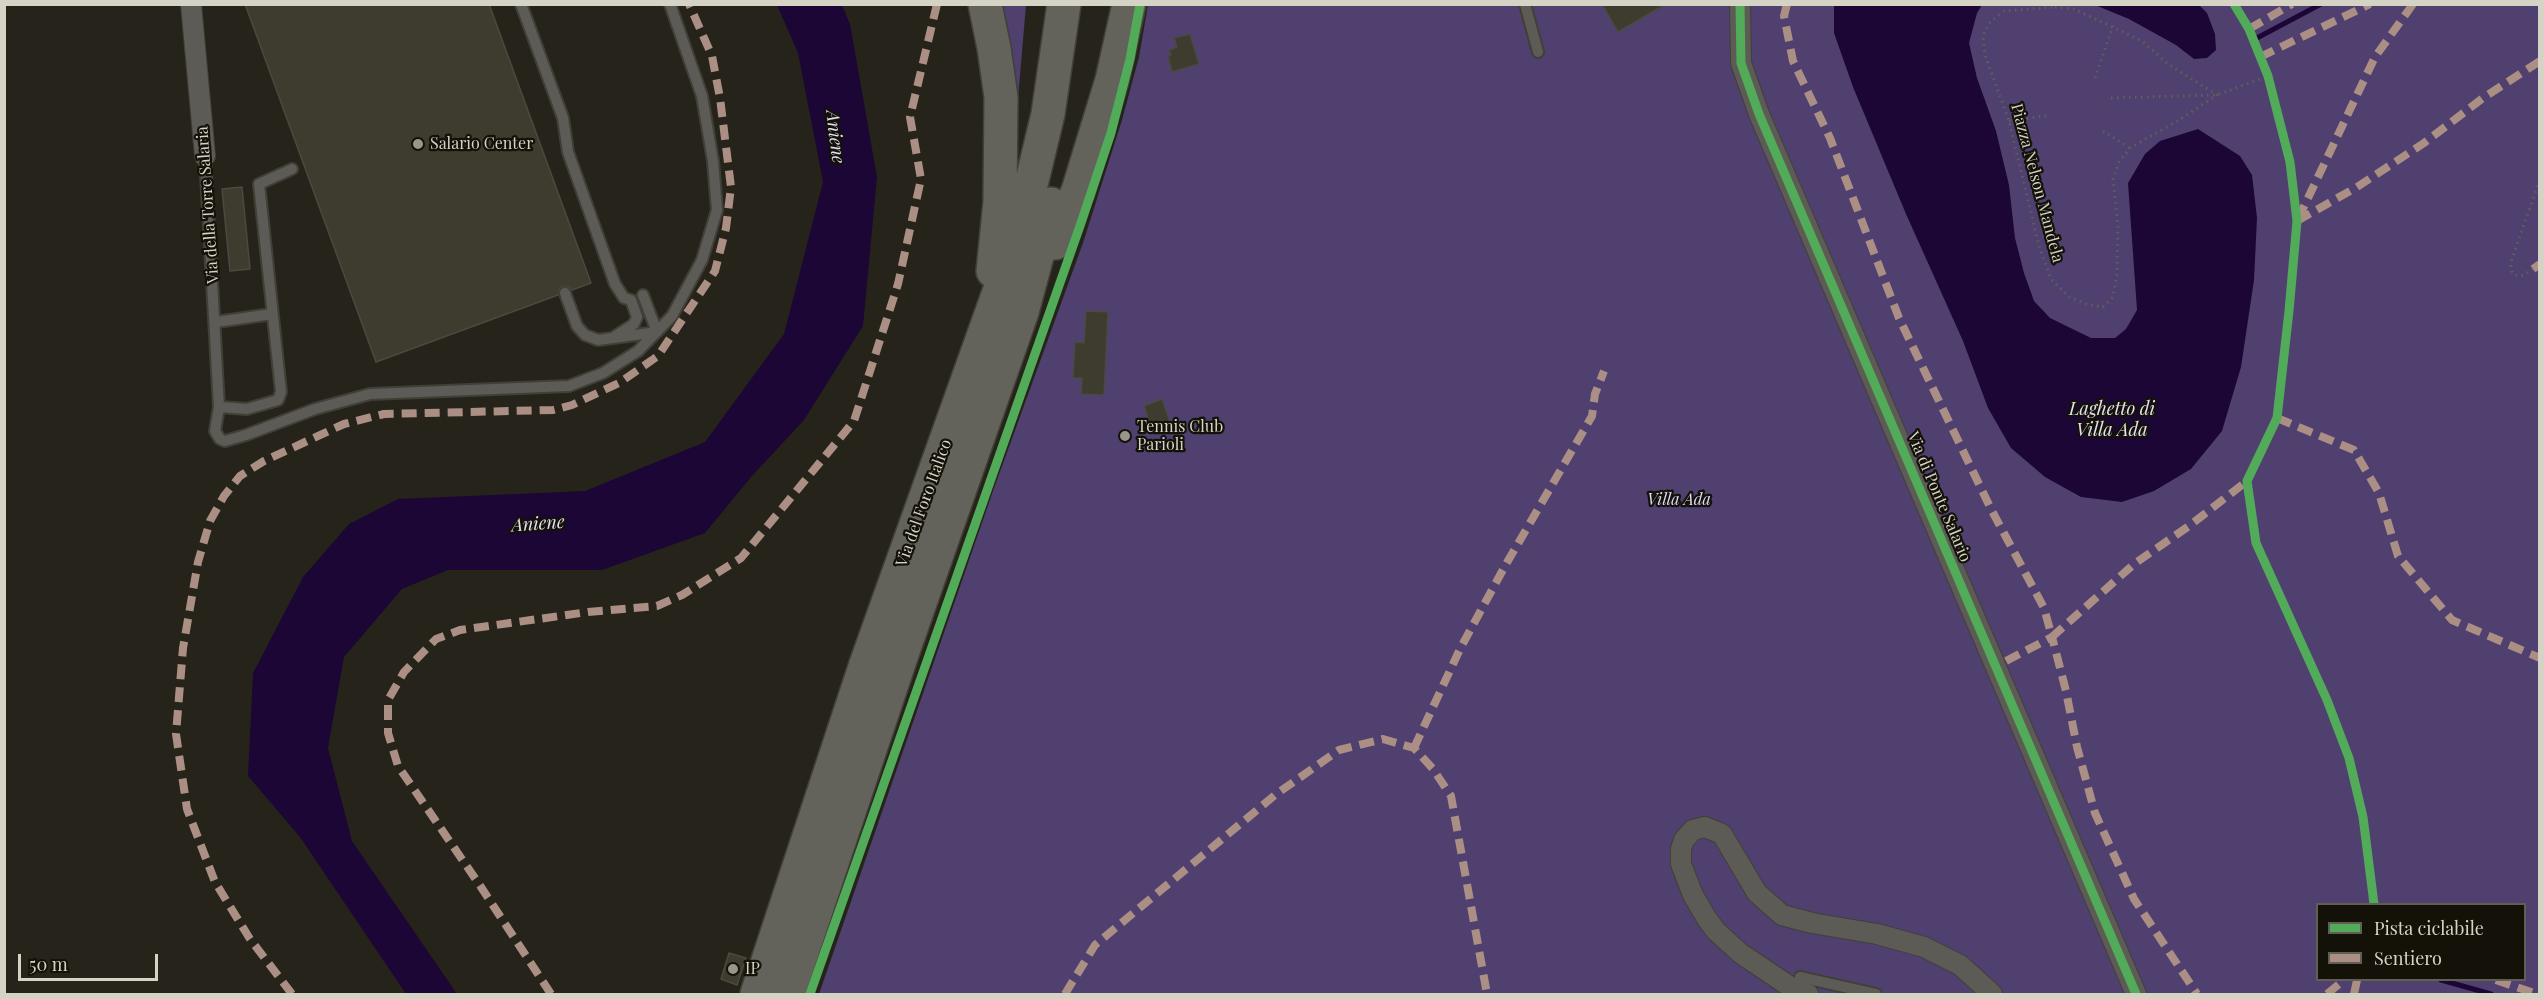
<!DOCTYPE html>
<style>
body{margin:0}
#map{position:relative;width:2544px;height:999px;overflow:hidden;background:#26241a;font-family:"Playfair Display",serif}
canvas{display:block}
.frame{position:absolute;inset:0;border:6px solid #d5d2c6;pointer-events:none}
.legend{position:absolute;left:2316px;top:903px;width:210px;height:78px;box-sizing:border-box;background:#131108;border:2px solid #615e54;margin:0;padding:8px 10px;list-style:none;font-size:18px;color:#d5d2c6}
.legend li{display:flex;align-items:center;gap:12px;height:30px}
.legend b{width:30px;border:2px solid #615e54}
.scale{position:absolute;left:18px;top:954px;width:140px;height:27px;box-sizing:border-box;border:3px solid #d5d2c6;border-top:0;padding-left:8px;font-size:18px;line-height:21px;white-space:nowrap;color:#d5d2c6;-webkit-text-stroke:4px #131108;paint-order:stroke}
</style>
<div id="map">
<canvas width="2544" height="999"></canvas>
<div class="frame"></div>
<ul class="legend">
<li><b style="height:8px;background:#51ab58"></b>Pista ciclabile</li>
<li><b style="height:8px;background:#ac8f84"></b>Sentiero</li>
</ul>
<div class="scale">50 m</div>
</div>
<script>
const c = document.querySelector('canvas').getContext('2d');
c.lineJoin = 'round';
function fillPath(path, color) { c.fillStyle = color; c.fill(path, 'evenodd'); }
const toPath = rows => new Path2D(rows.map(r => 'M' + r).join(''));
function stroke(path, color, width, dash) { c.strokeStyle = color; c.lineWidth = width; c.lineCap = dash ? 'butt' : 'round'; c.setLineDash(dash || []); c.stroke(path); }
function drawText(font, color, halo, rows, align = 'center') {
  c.font = font + ' "Playfair Display",serif'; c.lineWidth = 4.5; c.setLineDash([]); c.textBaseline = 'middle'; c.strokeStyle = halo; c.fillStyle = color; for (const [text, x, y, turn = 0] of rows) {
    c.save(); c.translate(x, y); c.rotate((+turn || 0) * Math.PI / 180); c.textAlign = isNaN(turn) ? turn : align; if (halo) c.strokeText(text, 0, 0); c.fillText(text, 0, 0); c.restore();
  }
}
fillPath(toPath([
 [995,5,1026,5,1016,122],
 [1148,5,2539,5,2539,994,819,994,993,491,1083,243,1122,120,1139,57],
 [2318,904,2524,904,2524,980,2318,980]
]), '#504070');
fillPath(toPath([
 [777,5,842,5,850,24,877,177,863,326,804,420,752,476,705,533,602,570,448,570,402,589,344,657,328,748,352,841,457,994,406,994,300,837,248,776,253,673,303,577,349,524,398,499,585,491,705,442,784,334,823,182,798,53],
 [1834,5,1982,5,1977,13,1969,43,1977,78,1996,131,2009,185,2015,238,2024,273,2034,301,2050,318,2091,338,2115,338,2126,329,2137,310,2128,183,2145,154,2160,141,2198,129,2240,156,2252,175,2257,218,2254,280,2241,367,2222,431,2191,469,2154,491,2122,502,2081,497,2045,477,2011,448,1988,408,1963,341,1906,214,1853,87,1834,33],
 [2095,5,2199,5,2207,13,2215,34,2216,50,2207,58,2194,59,2176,45,2129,19]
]), '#1c0636');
stroke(toPath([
 [2257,38,2321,4],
 [2441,980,2491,994]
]), '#1c0636', 5);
const building = toPath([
 [245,4,489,4,591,283,572,290,569,287,563,286,559,289,558,295,376,362,245,4],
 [1602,4,1666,4,1618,32,1602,4],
 [1190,34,1199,64,1172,72,1168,56,1171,55,1169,50,1177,47,1174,38,1190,34],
 [242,187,250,269,230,271,222,189,242,187],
 [1086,311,1108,312,1104,395,1081,394,1082,378,1073,378,1075,342,1084,343,1086,311],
 [1162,399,1171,425,1152,431,1144,406,1162,399],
 [729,953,746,958,737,985,721,979,729,953]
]);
fillPath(building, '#3e3b2f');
stroke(building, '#4b4940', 1.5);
const lane = toPath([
 [521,4,563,118,568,152,615,284,624,298,631,300,637,317,634,324,614,337],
 [1525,4,1538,52],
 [205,156,219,407,215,431,220,439,225,441,246,435,315,409,370,394,569,386,603,373,638,351,672,316,702,260,717,210,713,161,702,96,670,4],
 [565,293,577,326,585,335,598,340,657,332],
 [643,295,657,332],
 [216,322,272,314],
 [219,407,247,409,278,400,281,392,259,184,292,169],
 [1800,977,1876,994]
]);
const street = toPath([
 [191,4,205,156],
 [1740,4,1741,63,1759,114,2136,994],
 [1808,994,1795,990,1740,953,1716,931,1707,919,1693,895,1681,864,1681,849,1684,840,1693,830,1705,827,1722,834,1757,893,1782,915,1812,923,1877,934,1924,947,1960,965,1992,994]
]);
const highway = toPath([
 [985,4,994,48,1001,97,1000,202,993,271],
 [1055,243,1078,191,1112,80,1129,4],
 [757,994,866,664,1018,239,1048,114,1064,4],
 [788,994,902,654,1022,312,1051,204]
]);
stroke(lane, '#413f36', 14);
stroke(street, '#413f36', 22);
stroke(highway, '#413f36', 36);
stroke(toPath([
 [2055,7,2074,9,2142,41,2168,64,2217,95,2179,120,2130,148,2119,162,2113,179,2118,226,2117,273,2113,297,2103,307,2089,305,2069,297,2051,279,2039,246,2009,121,1985,55,1983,36,1989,23,2004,11,2055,7],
 [2095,78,2113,26],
 [2111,98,2217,95,2268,76],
 [2009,121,2051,115],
 [2103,131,2130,148],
 [2533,269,2524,275,2518,276,2513,274,2511,269,2511,262,2540,179]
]), '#5f5f59', 3, [1.5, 4.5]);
stroke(lane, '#5d5b56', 10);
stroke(street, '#5d5b56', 20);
stroke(highway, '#63625b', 33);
stroke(toPath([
 [1787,4,1784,16,1793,61,1830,138,1899,318,1991,509,2044,608,2052,637,2134,564,2189,526,2247,481,2249,477],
 [2249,29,2292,4],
 [2260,57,2370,4],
 [2298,219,2375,57,2413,4],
 [2297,221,2357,187,2424,143,2483,98,2540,61],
 [2533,269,2540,264],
 [2277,418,2354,450,2379,493,2398,556,2452,620,2540,658],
 [2006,661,2052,637,2066,691,2077,747,2095,813,2134,899,2197,994],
 [1414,748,1460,649,1505,566,1592,416,1595,394,1604,371],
 [2496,980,2537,994],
 [292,994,250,939,215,882,187,809,176,734,183,648,198,562,210,521,224,496,240,476,264,461,344,424,384,414,553,410,572,405,619,383,658,356,715,271,726,228,731,187,720,98,712,56,689,4],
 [551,994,479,884,398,766,388,733,388,700,404,672,436,639,460,630,588,612,657,606,682,595,741,558,854,421,898,284,921,179,910,117,937,4],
 [1065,994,1095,945,1275,795,1339,750,1383,739,1414,748,1433,769,1451,796,1487,994],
 [2327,994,2344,980],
 [2354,994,2357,980]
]), '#ac8f84', 8, [15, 8]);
stroke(toPath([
 [1740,4,1741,63,1759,114,2136,994],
 [2234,4,2249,29,2268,76,2290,162,2297,221,2289,311,2277,418,2247,481,2256,543,2327,700,2349,758,2363,817,2374,904],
 [810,994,1081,223,1111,133,1130,59,1140,4]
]), '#51ab58', 9);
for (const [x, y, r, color] of [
 [418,144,6,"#98958a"],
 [1125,436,6,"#98958a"],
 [733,969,6,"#98958a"]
]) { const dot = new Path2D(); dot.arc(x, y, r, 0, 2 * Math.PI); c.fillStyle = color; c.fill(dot); stroke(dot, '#131108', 2); }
drawText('16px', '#d5d2c6', '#131108', [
 ["Salario Center",430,144],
 ["Tennis Club",1137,427],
 ["Parioli",1137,445],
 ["IP",745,969]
], 'left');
drawText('16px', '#d5d2c6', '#131108', [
 ["Piazza Nelson Mandela",2037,183,75],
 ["Via della Torre Salaria",208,205,-94],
 ["Via di Ponte Salario",1939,497,67],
 ["Via del Foro Italico",924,503,-70]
]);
drawText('italic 16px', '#e2d8fd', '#131108', [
 ["Villa Ada",1679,500]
]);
drawText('italic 18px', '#e4dff2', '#131108', [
 ["Aniene",835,137,83],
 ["Laghetto di",2112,409],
 ["Villa Ada",2112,430],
 ["Aniene",538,524,-4]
]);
</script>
